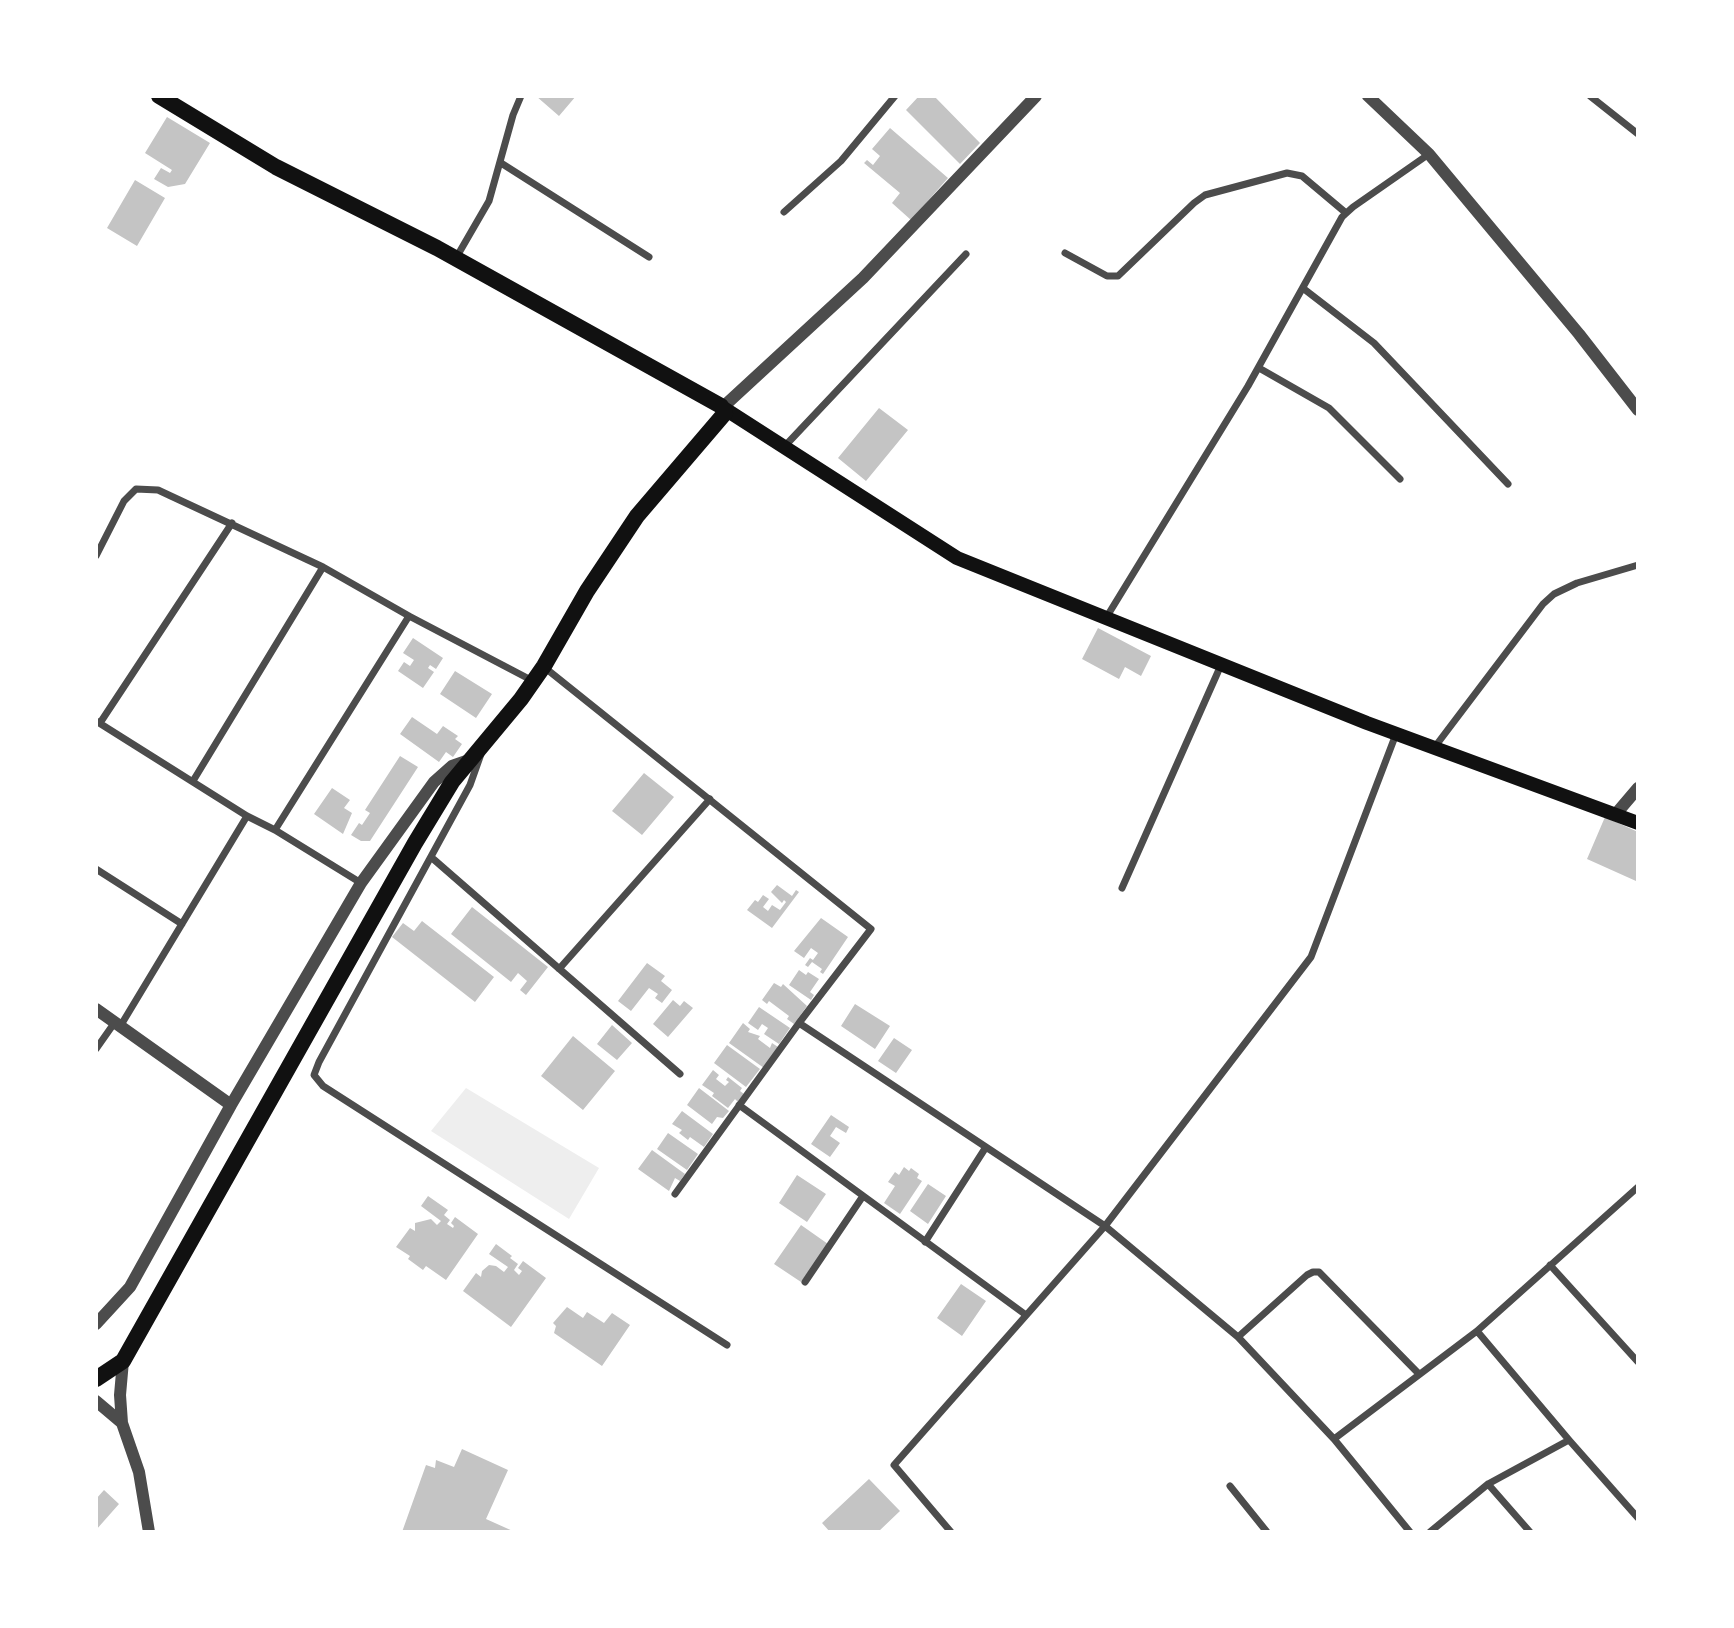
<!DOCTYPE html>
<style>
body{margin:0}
#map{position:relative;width:1734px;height:1628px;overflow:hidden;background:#fff;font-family:Lato,sans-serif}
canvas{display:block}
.frame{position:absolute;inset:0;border:98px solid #fff;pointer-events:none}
</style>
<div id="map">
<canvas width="1734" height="1628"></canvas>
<div class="frame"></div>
</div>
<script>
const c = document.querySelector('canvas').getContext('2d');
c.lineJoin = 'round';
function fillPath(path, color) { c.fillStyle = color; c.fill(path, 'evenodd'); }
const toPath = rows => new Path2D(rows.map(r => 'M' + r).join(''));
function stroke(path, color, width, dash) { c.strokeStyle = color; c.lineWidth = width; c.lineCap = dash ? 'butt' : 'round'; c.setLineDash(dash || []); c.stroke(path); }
fillPath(toPath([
 [466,1088,599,1168,569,1219,431,1131]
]), '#eee');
fillPath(toPath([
 [536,96,576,96,559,116],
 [919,96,934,96,980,143,960,164,906,110],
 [167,117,210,143,185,184,168,187,154,179,161,168,170,173,172,170,145,153],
 [890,128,948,178,911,220,892,203,900,193,864,163,867,160,873,165,880,156,872,149],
 [135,180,165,198,137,246,107,228],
 [879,408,908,430,866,481,838,458],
 [1098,628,1151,656,1141,676,1125,667,1119,679,1082,659],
 [413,638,443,658,436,669,430,665,428,668,434,672,423,688,398,671,404,662,410,666,414,660,403,653],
 [455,671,492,694,476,718,440,694],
 [412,717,437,734,443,726,458,736,455,739,462,744,453,757,446,752,439,762,400,734],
 [400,756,418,767,370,841,361,841,351,835,359,823,362,825,370,813,365,810],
 [644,773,674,797,642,835,612,811],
 [332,788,350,800,344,808,352,813,343,834,314,814],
 [1605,817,1638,832,1636,881,1587,859],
 [777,885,792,896,796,890,799,892,772,928,747,910,755,900,758,902,763,895,769,899,763,907,768,911,772,905,780,910,786,902,784,900,782,903,771,892],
 [472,907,548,967,526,995,520,990,527,981,518,973,511,982,451,934],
 [821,918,848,937,823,974,820,972,822,969,812,962,808,967,805,965,810,958,813,960,818,953,811,948,804,958,794,951],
 [422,921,494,977,475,1002,392,937,403,923,414,931],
 [647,963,665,976,661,981,672,990,662,1003,655,998,658,994,649,988,631,1011,618,1001],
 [799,970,806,975,808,972,819,979,810,992,814,995,811,1000,789,985],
 [774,983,781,987,783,984,807,1006,794,1024,787,1019,789,1016,769,1001,767,1004,762,1000],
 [673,1000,680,1006,684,1001,693,1008,668,1037,653,1024],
 [855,1004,890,1026,875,1049,841,1026],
 [759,1007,790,1028,779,1044,764,1034,768,1028,762,1024,758,1030,748,1023],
 [743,1023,750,1029,748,1032,760,1036,758,1039,770,1048,772,1043,778,1047,764,1068,729,1043],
 [612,1025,632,1043,617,1060,597,1044],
 [573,1036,615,1071,583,1110,541,1076],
 [894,1038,912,1050,896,1073,878,1061],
 [727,1045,760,1069,746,1087,714,1063],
 [713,1070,719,1075,716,1079,725,1086,729,1082,726,1080,728,1077,742,1088,740,1091,744,1094,738,1102,735,1099,728,1108,712,1096,714,1093,702,1085],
 [699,1088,729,1111,723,1118,717,1117,712,1124,687,1105],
 [682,1111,713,1134,704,1147,690,1137,688,1140,679,1133,682,1130,672,1124],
 [831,1115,849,1127,846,1133,836,1127,830,1136,840,1143,830,1157,811,1144],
 [668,1133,698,1154,687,1170,657,1149],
 [652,1150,685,1174,680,1181,675,1178,669,1191,638,1169],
 [904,1167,909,1171,911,1168,919,1174,917,1178,922,1181,900,1214,884,1203,895,1186,888,1182,895,1172,899,1175],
 [797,1175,826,1194,807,1222,779,1203],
 [928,1184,946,1196,928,1224,910,1211],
 [428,1196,448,1210,444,1215,450,1220,447,1224,453,1228,454,1226,451,1223,455,1217,478,1234,446,1280,426,1266,423,1270,408,1259,410,1256,396,1247,410,1228,415,1231,415,1223,431,1219,437,1225,441,1221,421,1206],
 [801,1225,828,1244,801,1282,774,1264],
 [496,1244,512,1256,510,1258,518,1264,514,1270,519,1275,522,1271,518,1268,523,1261,546,1278,511,1327,463,1291,476,1273,481,1277,482,1271,489,1265,496,1266,504,1272,508,1267,489,1254],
 [961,1284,986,1301,962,1336,937,1318],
 [567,1307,583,1318,587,1312,604,1323,612,1313,630,1325,602,1366,554,1333,556,1326,553,1323],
 [462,1449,508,1470,486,1519,515,1532,402,1532,426,1465,435,1468,436,1460,454,1467],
 [869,1479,900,1511,878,1532,830,1532,822,1523],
 [104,1490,119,1504,96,1530,96,1499]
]), '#c4c4c4');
stroke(toPath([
 [1590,96,1638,134],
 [501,163,649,257],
 [784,212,841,161,895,96],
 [1065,253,1107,276,1118,276,1194,203,1205,195,1287,173,1302,176,1346,213],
 [456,258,489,201,513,115,521,96],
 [1304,289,1374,343,1508,484],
 [1259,368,1329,408,1400,479],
 [784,447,966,254],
 [96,556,124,501,136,489,158,490,323,567,409,616,533,681],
 [1106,618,1248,386,1342,217,1353,207,1429,154],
 [544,667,871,929,799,1023,1105,1226,1238,1337,1334,1439,1410,1532],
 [96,721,247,816,275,830,361,883],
 [100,723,232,523],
 [1434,748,1543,604,1554,594,1577,583,1638,565],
 [481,754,470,785,319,1062,314,1075,323,1086,727,1345],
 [193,781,323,567],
 [275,830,409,616],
 [431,857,680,1074],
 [96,869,182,924],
 [1122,888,1221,665],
 [559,969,710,799],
 [121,1025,247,816],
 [96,1049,115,1022],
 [739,1105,1026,1315],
 [675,1194,799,1023],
 [925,1242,986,1147],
 [1550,1265,1638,1362],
 [805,1282,863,1196],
 [1238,1337,1307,1275,1313,1272,1319,1272,1419,1374],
 [1334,1439,1477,1331],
 [1569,1440,1477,1331,1638,1187],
 [1488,1484,1530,1532],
 [1230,1486,1267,1532],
 [951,1532,894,1465,1105,1226,1311,957,1396,734],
 [1430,1532,1488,1484,1569,1440,1638,1518]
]), '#4c4c4c', 7);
stroke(toPath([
 [1368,96,1429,154,1579,334,1638,410],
 [723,407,863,278,1036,96],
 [1615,815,1638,788],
 [96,1009,231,1105,130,1287,96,1324],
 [231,1105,361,883,434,782,452,766,472,759],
 [123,1361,120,1395,122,1423,139,1472,149,1532],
 [96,1401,122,1423]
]), '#4c4c4c', 12);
stroke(toPath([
 [725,409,957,558,1367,723,1638,823]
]), '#111', 14);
stroke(toPath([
 [96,1379,123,1361,415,843,452,782,521,699,544,666,587,591,637,516,725,413,721,406,437,248,276,167,159,96]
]), '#111', 16);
</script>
